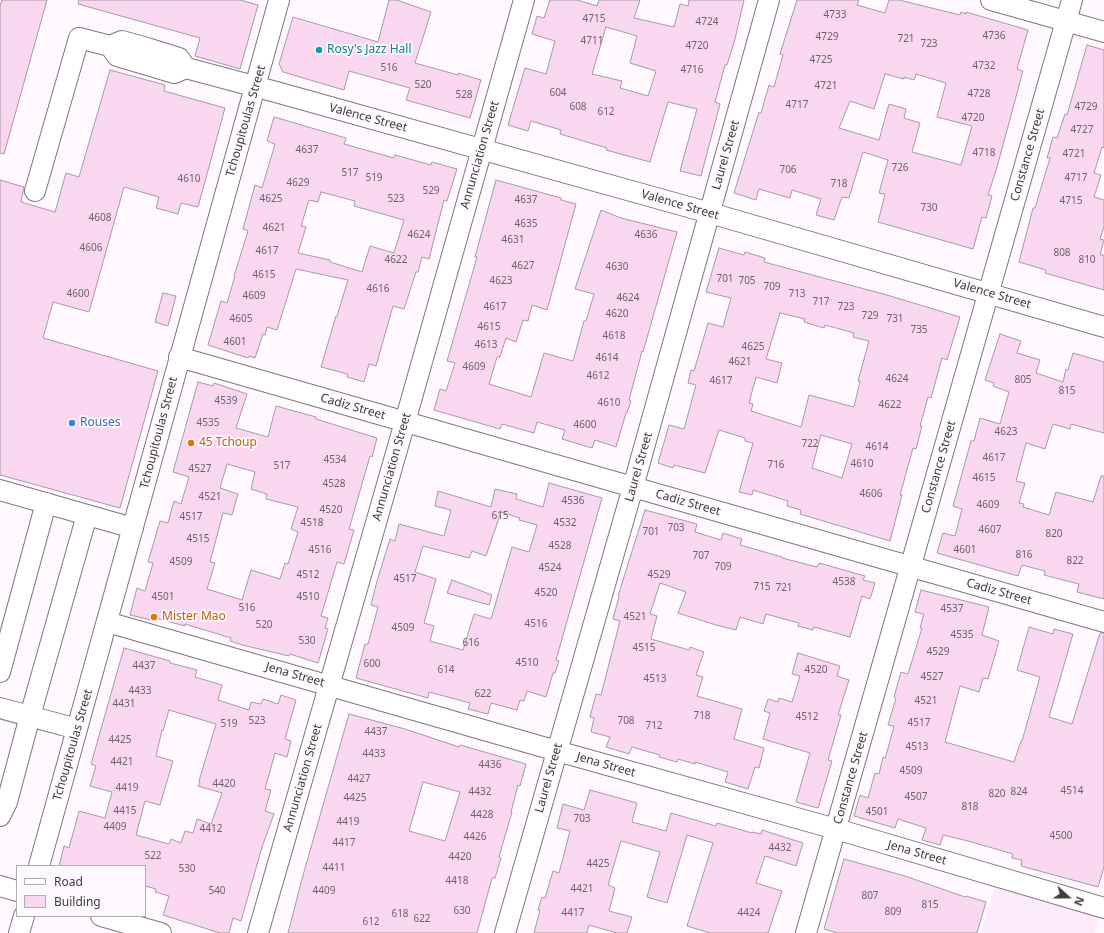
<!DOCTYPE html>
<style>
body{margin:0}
#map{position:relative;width:1104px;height:933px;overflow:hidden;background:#fff8ff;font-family:"Noto Sans",sans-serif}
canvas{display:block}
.legend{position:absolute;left:16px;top:865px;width:130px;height:52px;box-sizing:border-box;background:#fff8ff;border:1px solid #b2acb2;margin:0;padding:5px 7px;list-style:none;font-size:12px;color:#3f3b3f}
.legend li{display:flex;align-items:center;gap:8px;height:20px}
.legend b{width:20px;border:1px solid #b2acb2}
.north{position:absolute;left:1048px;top:877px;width:40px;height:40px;-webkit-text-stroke:3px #fff8ff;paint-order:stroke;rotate:111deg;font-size:11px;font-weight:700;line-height:16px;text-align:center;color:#3f3b3f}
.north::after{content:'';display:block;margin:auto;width:14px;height:18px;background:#3f3b3f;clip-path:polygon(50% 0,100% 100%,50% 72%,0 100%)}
</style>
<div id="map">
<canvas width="1104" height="933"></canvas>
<ul class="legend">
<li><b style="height:5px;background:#fff"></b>Road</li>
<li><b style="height:11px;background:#f9d7f0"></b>Building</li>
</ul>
<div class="north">N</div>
</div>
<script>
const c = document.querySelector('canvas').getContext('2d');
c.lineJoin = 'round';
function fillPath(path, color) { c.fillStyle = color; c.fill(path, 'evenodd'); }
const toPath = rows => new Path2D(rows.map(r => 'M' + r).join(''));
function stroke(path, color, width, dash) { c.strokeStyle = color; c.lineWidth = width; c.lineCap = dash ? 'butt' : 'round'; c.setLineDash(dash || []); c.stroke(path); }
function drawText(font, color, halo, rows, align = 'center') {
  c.font = font + ' "Noto Sans",sans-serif'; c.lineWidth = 3.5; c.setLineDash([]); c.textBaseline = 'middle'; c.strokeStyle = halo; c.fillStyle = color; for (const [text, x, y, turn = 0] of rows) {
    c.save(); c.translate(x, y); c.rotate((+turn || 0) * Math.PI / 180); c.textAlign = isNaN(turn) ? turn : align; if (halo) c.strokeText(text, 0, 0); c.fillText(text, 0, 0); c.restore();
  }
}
fillPath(toPath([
 [995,887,1085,912,1098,919,1095,933,981,933]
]), '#fbeafa');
const building = toPath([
 [2,0,47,0,4,154,0,153,0,6,2,0],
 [79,0,240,0,258,5,240,69,195,56,200,38,78,4,79,0],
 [389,0,397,0,431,12,415,63,458,75,458,73,481,80,470,118,406,100,410,88,349,71,344,90,283,72,279,64,293,17,378,42,389,0],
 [550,0,577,0,597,6,599,0,640,0,634,18,674,27,680,4,688,6,689,0,744,0,735,39,727,65,725,65,715,102,720,104,701,176,680,171,697,109,668,102,650,162,606,150,607,148,560,134,561,130,531,121,528,131,508,125,525,68,546,74,555,41,532,34,537,16,544,18,550,0],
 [606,27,637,36,630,63,656,71,648,96,620,88,622,81,592,74,606,27],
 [797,0,859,0,857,5,885,13,889,0,899,0,960,15,961,12,966,14,966,12,1028,30,1017,69,1023,71,997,167,988,195,992,196,986,218,982,217,973,249,878,222,885,194,879,193,888,160,863,152,849,198,842,197,834,220,816,215,821,199,792,190,790,198,759,189,756,200,734,193,759,112,761,113,769,85,774,87,783,55,780,54,797,0],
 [885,74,904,79,904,77,914,80,916,74,946,83,937,117,972,126,961,165,912,152,920,123,904,118,906,109,889,104,879,140,839,128,850,101,874,109,885,74],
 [1087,45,1104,50,1104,148,1102,147,1094,173,1101,175,1094,197,1104,200,1104,227,1100,239,1104,240,1100,255,1104,255,1104,290,1045,273,1046,270,1019,262,1033,208,1035,208,1050,158,1047,158,1053,137,1057,138,1065,114,1067,115,1087,45],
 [110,70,165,85,164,91,225,108,198,207,181,203,178,214,156,208,159,197,124,187,89,312,53,302,43,338,158,371,120,508,0,475,0,180,24,187,21,202,55,212,66,173,79,177,110,70],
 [274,117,346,138,344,144,394,158,395,155,431,165,432,162,457,169,447,201,444,200,429,259,422,257,418,272,416,272,404,309,393,306,376,366,369,364,364,382,347,377,348,374,321,367,336,316,337,316,348,280,296,269,277,330,267,327,265,335,263,334,255,358,249,356,248,358,208,345,221,301,227,303,235,276,234,276,248,231,243,229,255,185,262,188,275,144,267,141,274,117],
 [321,192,355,201,354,206,404,220,394,253,370,246,362,272,330,262,330,260,298,253,306,227,301,226,309,200,318,202,321,192],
 [496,180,561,198,561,200,576,204,547,310,532,305,528,321,523,320,516,342,506,338,500,357,497,357,489,384,531,397,544,353,573,361,584,321,586,321,594,294,575,289,601,210,621,218,677,232,643,352,642,351,629,400,631,401,627,413,626,413,616,447,595,440,592,448,562,439,565,430,537,422,534,433,502,424,500,429,434,410,440,389,446,391,455,363,447,361,477,257,475,257,496,180],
 [719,248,744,255,745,252,765,258,764,262,887,295,960,317,947,360,942,358,931,398,928,397,920,426,922,426,916,449,913,448,900,495,902,495,890,541,800,514,801,510,787,506,788,501,753,490,752,495,739,492,753,443,745,441,745,438,719,430,705,473,674,465,673,468,658,463,669,425,684,429,696,385,688,383,691,370,694,371,708,323,723,327,731,298,706,292,719,248],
 [780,313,805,319,804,322,824,328,825,325,854,333,853,337,869,341,858,381,860,381,854,407,809,395,801,427,751,411,753,404,749,403,756,377,777,383,782,363,766,359,780,313],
 [821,435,852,444,842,478,812,468,821,435],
 [163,293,176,296,168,326,155,322,163,293],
 [1000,334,1021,341,1017,353,1040,360,1036,373,1063,382,1066,369,1068,370,1073,353,1104,362,1104,433,1071,424,1070,429,1053,424,1045,449,1026,443,1016,481,1025,483,1019,503,1024,504,1023,507,1049,515,1056,492,1093,502,1101,476,1104,476,1104,599,1077,592,1079,584,1044,575,1045,571,1022,565,1018,576,937,553,943,533,955,536,962,509,953,506,971,441,974,441,980,418,1000,424,1009,392,993,386,994,383,985,380,1000,334],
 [198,382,213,386,214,383,247,394,236,428,268,437,276,406,316,417,316,419,377,438,372,457,370,456,349,529,354,530,344,564,337,562,321,616,328,618,325,628,328,629,318,663,290,654,289,656,242,645,230,641,231,638,185,624,185,626,152,617,151,620,130,615,137,588,145,591,153,563,148,562,160,521,168,523,174,501,181,504,189,477,173,472,198,382],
 [227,464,255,472,251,489,267,494,266,499,298,507,291,529,298,532,288,564,285,563,280,579,251,570,242,600,207,589,215,563,210,562,223,513,232,515,238,494,220,488,227,464],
 [549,483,602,498,556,660,559,661,555,673,553,673,546,697,527,691,524,701,520,700,517,710,491,703,488,714,468,709,470,703,429,692,428,698,356,678,365,644,368,644,378,607,371,605,377,581,390,539,395,541,399,524,444,536,451,510,435,506,438,491,491,507,495,489,517,494,516,499,543,507,549,483],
 [501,512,520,518,519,520,537,525,529,552,512,547,491,619,474,614,463,650,430,641,434,626,424,623,436,579,415,572,423,546,469,558,472,551,486,556,501,512],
 [645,510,697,524,695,532,721,540,723,533,742,539,740,545,782,557,782,558,817,567,819,563,865,576,863,580,875,583,870,599,862,596,850,637,814,627,813,630,798,626,799,623,766,614,763,624,740,617,736,630,716,625,678,613,686,592,660,583,650,614,657,616,651,639,689,650,690,647,704,652,696,675,703,677,697,696,742,709,734,739,764,748,759,768,755,767,748,789,725,782,728,772,695,762,695,764,678,759,677,762,659,757,660,755,632,747,629,754,606,747,610,737,591,732,594,718,590,717,596,694,601,695,620,621,613,619,619,597,618,596,645,510],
 [452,580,492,595,489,605,447,593,452,580],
 [921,590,989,607,982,635,999,641,988,679,983,678,979,692,960,686,945,742,1014,762,1021,741,1022,741,1040,677,1017,670,1029,627,1053,634,1054,629,1073,634,1049,717,1072,724,1100,633,1104,633,1104,867,1098,887,1021,866,1022,860,1012,858,1013,854,968,841,943,835,940,845,922,840,926,828,898,819,895,828,854,816,860,795,868,798,875,773,879,774,883,757,885,758,887,752,894,726,888,725,896,698,894,697,901,672,908,674,922,628,920,628,924,614,915,612,921,590],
 [124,648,170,661,170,663,197,670,195,677,222,685,218,700,249,710,251,702,261,704,263,699,278,704,281,695,296,700,285,739,291,741,287,757,275,753,265,789,271,790,265,811,274,814,262,847,241,921,233,918,229,933,220,933,163,915,169,896,155,892,156,889,145,886,145,866,59,866,64,846,69,848,79,811,105,818,112,792,90,786,96,766,91,764,124,648],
 [169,710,216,724,199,781,200,782,198,786,222,793,211,824,197,819,193,833,185,831,181,843,171,839,169,844,136,835,145,801,160,805,173,761,156,756,162,730,163,731,169,710],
 [798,653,840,666,837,676,849,680,838,715,841,715,828,760,832,761,818,808,796,802,810,753,763,739,770,713,764,711,768,699,778,702,779,698,792,702,800,676,792,674,798,653],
 [349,714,405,729,459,747,460,745,526,764,520,786,518,785,511,812,512,812,499,857,501,858,495,878,492,878,477,933,288,933,302,879,349,714],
 [423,782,460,792,445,841,409,831,423,782],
 [590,790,637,803,632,822,666,831,671,813,716,826,717,823,752,833,752,832,761,834,762,830,803,843,796,866,765,856,756,883,782,891,768,933,710,933,687,926,713,843,687,835,667,903,647,897,660,852,621,841,608,885,615,888,609,911,632,917,627,933,617,933,589,925,587,933,534,933,540,910,538,910,542,897,545,898,553,871,559,873,570,831,557,828,563,804,584,810,590,790],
 [844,859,905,876,965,897,966,896,986,902,977,933,837,933,824,929,844,859]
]);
fillPath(building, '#f9d7f0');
stroke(building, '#a69aa3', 1);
const minor = toPath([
 [991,0,1104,32],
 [110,46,122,41,147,48,179,58,186,68],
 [35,191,79,38,110,46,117,56,174,73,186,68,276,92,710,213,1104,327],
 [179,357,1104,622],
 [0,490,133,528],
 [107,622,557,751,836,829,1104,908],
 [0,672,46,503],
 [0,708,77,729],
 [0,816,7,802,30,716,87,515],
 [39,866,279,0],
 [0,886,17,891],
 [101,916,161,933],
 [19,933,24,916],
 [258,933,405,422,524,0],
 [505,933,633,487,769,0],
 [806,933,1072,0]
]);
stroke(minor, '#7f757e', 22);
stroke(minor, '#fff', 20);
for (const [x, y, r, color] of [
 [319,50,4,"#0f9aa8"],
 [72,423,4,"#3f7fe0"],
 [191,443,4,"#e8710a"],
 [154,617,4,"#e8710a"]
]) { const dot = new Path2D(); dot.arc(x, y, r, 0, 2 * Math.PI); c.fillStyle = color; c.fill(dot); stroke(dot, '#fff8ff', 1.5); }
drawText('10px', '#6e626b', null, [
 ["4733",835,15],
 ["4715",594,19],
 ["4724",707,22],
 ["4736",994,36],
 ["4729",827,37],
 ["721",906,39],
 ["4711",592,41],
 ["723",929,44],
 ["4720",697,46],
 ["4725",821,60],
 ["4732",984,66],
 ["516",389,68],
 ["4716",692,70],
 ["520",423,85],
 ["4721",826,86],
 ["604",558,93],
 ["4728",979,94],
 ["528",464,95],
 ["4717",797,105],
 ["608",578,107],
 ["4729",1086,107],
 ["612",606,112],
 ["4720",973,118],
 ["4727",1082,130],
 ["4637",307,150],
 ["4718",984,153],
 ["4721",1074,154],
 ["726",900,168],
 ["706",788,170],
 ["517",350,173],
 ["519",374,178],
 ["4717",1076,178],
 ["4610",189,179],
 ["4629",298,183],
 ["718",839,184],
 ["529",431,191],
 ["4625",271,199],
 ["523",396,199],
 ["4637",526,200],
 ["4715",1071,201],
 ["730",929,208],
 ["4608",100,218],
 ["4635",526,224],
 ["4621",274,228],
 ["4624",419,235],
 ["4636",646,235],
 ["4631",513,240],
 ["4606",91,248],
 ["4617",267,251],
 ["808",1062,253],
 ["4622",396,260],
 ["810",1087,260],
 ["4627",523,266],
 ["4630",617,267],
 ["4615",264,275],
 ["701",725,279],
 ["4623",501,281],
 ["705",747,281],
 ["709",772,287],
 ["4616",378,289],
 ["4600",78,294],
 ["713",797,294],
 ["4609",254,296],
 ["4624",628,298],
 ["717",821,302],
 ["4617",495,307],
 ["723",846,307],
 ["4620",617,314],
 ["729",870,316],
 ["4605",241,319],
 ["731",895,319],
 ["4615",489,327],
 ["735",919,330],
 ["4618",614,336],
 ["4601",235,342],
 ["4613",486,345],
 ["4625",753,347],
 ["4614",607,358],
 ["4621",740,362],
 ["4609",474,367],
 ["4612",598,376],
 ["4624",897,379],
 ["805",1023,380],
 ["4617",721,381],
 ["815",1067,391],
 ["4539",226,401],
 ["4610",609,403],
 ["4622",890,405],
 ["4535",208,423],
 ["4600",585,425],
 ["4623",1006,432],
 ["722",810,444],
 ["4614",877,447],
 ["4617",994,458],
 ["4534",335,460],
 ["4610",862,464],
 ["716",776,465],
 ["517",282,466],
 ["4527",200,469],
 ["4615",984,478],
 ["4528",334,484],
 ["4606",871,494],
 ["4521",210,497],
 ["4536",573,501],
 ["4609",988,505],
 ["4520",331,510],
 ["615",500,516],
 ["4517",191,517],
 ["4518",312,523],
 ["4532",565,523],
 ["703",676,528],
 ["4607",990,530],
 ["701",651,532],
 ["820",1054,534],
 ["4515",198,539],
 ["4528",560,546],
 ["4516",320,550],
 ["4601",965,550],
 ["816",1024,555],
 ["707",701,556],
 ["822",1075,561],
 ["4509",181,562],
 ["709",723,567],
 ["4524",550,568],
 ["4512",308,575],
 ["4529",659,575],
 ["4517",405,579],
 ["4538",844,582],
 ["715",762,587],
 ["721",784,588],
 ["4520",546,593],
 ["4501",163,597],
 ["4510",308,597],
 ["516",247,608],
 ["4537",952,609],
 ["4521",635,617],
 ["4516",536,624],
 ["520",264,625],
 ["4509",403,628],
 ["4535",962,635],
 ["530",307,641],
 ["616",471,643],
 ["4515",644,648],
 ["4529",938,652],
 ["4510",527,663],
 ["600",372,664],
 ["4437",144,666],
 ["614",446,670],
 ["4520",816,670],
 ["4527",932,677],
 ["4513",655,679],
 ["4433",140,691],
 ["622",483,694],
 ["4521",926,701],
 ["4431",124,704],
 ["718",702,716],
 ["4512",807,717],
 ["523",257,721],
 ["708",626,721],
 ["4517",919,723],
 ["519",229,724],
 ["712",654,726],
 ["4437",376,732],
 ["4425",120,740],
 ["4513",917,747],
 ["4433",374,754],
 ["4421",122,762],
 ["4436",490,765],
 ["4509",911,771],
 ["4427",359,779],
 ["4420",224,784],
 ["4419",127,788],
 ["4514",1072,791],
 ["4432",480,792],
 ["824",1019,792],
 ["820",997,794],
 ["4507",916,797],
 ["4425",355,798],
 ["818",970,807],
 ["4415",125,811],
 ["4501",877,812],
 ["4428",482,815],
 ["703",582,819],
 ["4419",348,822],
 ["4409",115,827],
 ["4412",211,829],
 ["4500",1061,836],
 ["4426",475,837],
 ["4417",344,843],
 ["4432",780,848],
 ["522",153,856],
 ["4420",460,857],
 ["4425",598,864],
 ["4411",334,868],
 ["530",187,869],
 ["4418",457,881],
 ["4421",582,889],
 ["540",217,891],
 ["4409",324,891],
 ["807",870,896],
 ["815",930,905],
 ["630",462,911],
 ["809",893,912],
 ["4417",573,913],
 ["4424",749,913],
 ["618",400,914],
 ["622",422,919],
 ["612",371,922]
]);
drawText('12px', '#0d838f', '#fff8ff', [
 ["Rosy's Jazz Hall",327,50]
], 'left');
drawText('12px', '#3f3b3f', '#fff8ff', [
 ["Valence Street",368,118,15],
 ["Tchoupitoulas Street",246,121,-74],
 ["Annunciation Street",480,155,-74],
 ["Laurel Street",726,155,-74],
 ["Constance Street",1028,155,-74],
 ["Valence Street",680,205,16],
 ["Valence Street",992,294,16],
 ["Cadiz Street",353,407,16],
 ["Tchoupitoulas Street",159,433,-75],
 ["Annunciation Street",392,467,-74],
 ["Laurel Street",639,467,-74],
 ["Constance Street",939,467,-74],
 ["Cadiz Street",688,503,16],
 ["Cadiz Street",999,592,16],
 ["Jena Street",295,675,16],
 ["Tchoupitoulas Street",73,745,-74],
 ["Jena Street",606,765,16],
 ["Annunciation Street",303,778,-74],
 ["Laurel Street",549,778,-74],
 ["Constance Street",851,778,-74],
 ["Jena Street",917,853,16]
]);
drawText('12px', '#366cbe', '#fff8ff', [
 ["Rouses",80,423]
], 'left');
drawText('12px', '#c56008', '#fff8ff', [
 ["45 Tchoup",199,443],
 ["Mister Mao",162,617]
], 'left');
</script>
